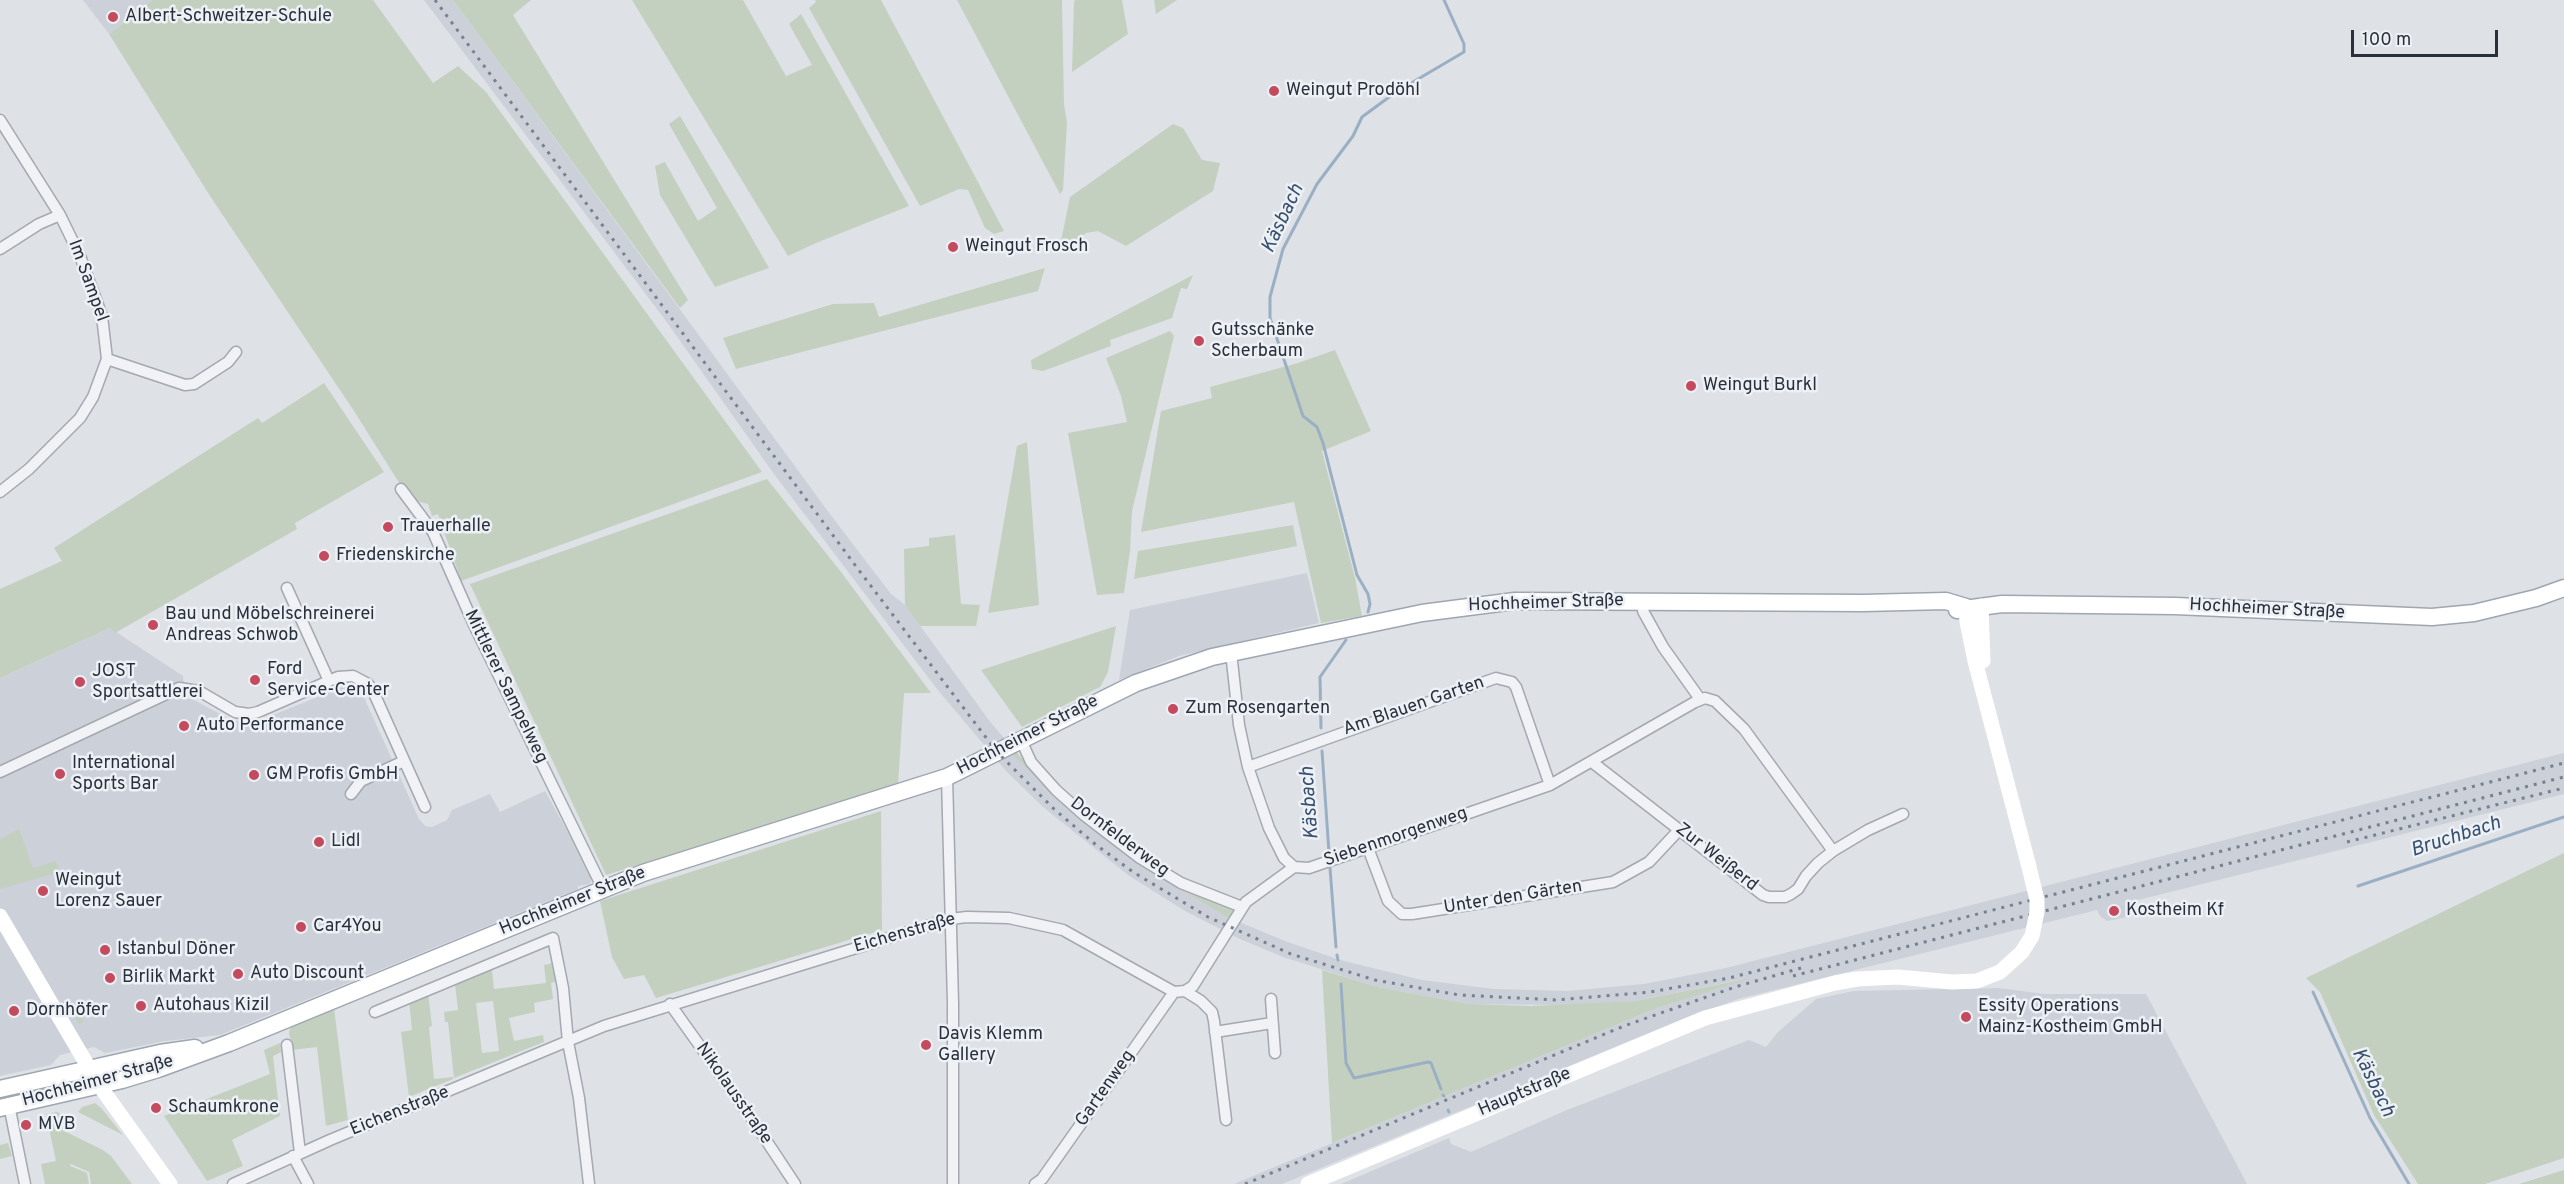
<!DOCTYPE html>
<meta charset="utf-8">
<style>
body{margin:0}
#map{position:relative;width:2564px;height:1184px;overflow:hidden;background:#dee1e6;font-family:Overpass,sans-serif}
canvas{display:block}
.scale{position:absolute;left:2351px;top:30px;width:147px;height:27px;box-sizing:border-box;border:3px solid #28303c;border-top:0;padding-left:8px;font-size:18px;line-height:21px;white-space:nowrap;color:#28303c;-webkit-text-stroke:4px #edf0f4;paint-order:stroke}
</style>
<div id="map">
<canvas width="2564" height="1184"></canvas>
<div class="scale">100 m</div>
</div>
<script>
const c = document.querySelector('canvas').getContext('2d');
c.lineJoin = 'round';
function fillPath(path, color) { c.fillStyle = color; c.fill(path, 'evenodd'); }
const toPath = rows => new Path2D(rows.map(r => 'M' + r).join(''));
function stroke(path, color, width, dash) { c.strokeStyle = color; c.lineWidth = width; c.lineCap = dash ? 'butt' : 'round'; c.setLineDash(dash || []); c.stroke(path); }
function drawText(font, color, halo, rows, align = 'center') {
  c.font = font + ' Overpass,sans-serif'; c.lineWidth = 5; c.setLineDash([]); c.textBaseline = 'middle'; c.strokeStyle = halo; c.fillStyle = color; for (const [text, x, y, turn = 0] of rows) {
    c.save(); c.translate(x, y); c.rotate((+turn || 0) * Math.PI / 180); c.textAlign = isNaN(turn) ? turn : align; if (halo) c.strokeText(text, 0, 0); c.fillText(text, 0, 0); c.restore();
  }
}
fillPath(toPath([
 [83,0,152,0,109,34],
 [424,0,453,0,830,514,891,594,905,605,991,723,1034,772,1077,813,1232,919,1285,941,1340,960,1422,980,1494,989,1568,991,1644,984,1726,968,2564,753,2564,794,2130,902,2133,916,2107,921,2100,916,2097,910,1738,999,1683,1019,1282,1184,1234,1184,1657,1008,1743,979,1635,1001,1567,1005,1469,1004,1378,987,1283,957,1240,939,1185,911,1128,875,1043,807,1006,771,937,689,774,474,666,321],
 [1307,573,1319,623,1179,656,1119,680,1130,610],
 [110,628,183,676,186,698,194,700,233,721,261,720,342,687,349,686,355,688,362,693,419,819,425,826,432,827,447,820,452,810,490,794,500,812,545,791,592,876,590,884,578,886,578,889,220,1035,165,1041,105,1053,94,1047,60,1055,51,1065,0,1076,0,678],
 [1999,988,2044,994,2146,994,2247,1184,1341,1184,1449,1138,1451,1144,1471,1152,1567,1110,1749,1040,1766,1047,1778,1032,1816,999,1854,991]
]), '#ccd0d8');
fillPath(toPath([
 [152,0,373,0,433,83,458,66,486,92,762,472,461,581,438,514,432,516,428,504,412,500,396,478,354,411,210,196,109,34],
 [453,0,531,0,513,15,688,300,680,308],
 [632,0,743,0,786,76,812,65,789,24,801,14,909,206,816,243,788,256],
 [815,0,881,0,1004,231,994,234,985,228,968,190,959,189,920,206,809,8,816,2],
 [957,0,1062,0,1064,104,1067,123,1063,190,1060,194],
 [1076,0,1122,0,1128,34,1072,72,1074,1],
 [1154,0,1177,0,1156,14],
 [680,116,745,226,769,268,715,287,660,195,655,166,665,162,698,221,717,208,669,124],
 [1173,124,1183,128,1202,160,1220,163,1213,191,1126,246,1098,231,1086,233,1066,251,1059,251,1070,197],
 [1045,268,1038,291,736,369,723,338,833,304,874,303,879,317],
 [1193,275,1187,289,1181,288,1172,318,1110,340,1111,346,1043,371,1032,369,1031,360],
 [1170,331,1174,336,1132,511,1130,551,1124,593,1097,595,1068,433,1127,422,1121,396,1106,358],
 [1335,350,1371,431,1322,451,1355,578,1362,616,1321,623,1294,502,1141,532,1161,411,1212,398,1210,387,1298,363],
 [324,383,384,472,295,523,297,529,115,633,110,628,0,678,0,589,62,561,54,548,258,418,262,423],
 [1027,442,1039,605,988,613,1017,446],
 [767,479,841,572,931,693,904,693,898,784,606,875,470,584],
 [1293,525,1297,546,1134,579,1138,551],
 [955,535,961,604,980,605,976,626,920,626,905,605,904,549,929,546,929,538],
 [1116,626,1108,672,1100,687,1022,727,981,670],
 [1016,752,1034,772,1130,855,1234,907,1231,919,1157,875,1077,817,1012,754],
 [881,811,882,930,656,998,644,975,624,979,612,957,600,901],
 [19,829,33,868,56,861,60,872,0,889,0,839],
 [2564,853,2564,1158,2485,1184,2418,1184,2374,1115,2320,992,2306,978],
 [554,963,558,981,551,983,553,999,534,1003,535,1012,509,1018,514,1041,543,1035,544,1042,454,1078,448,1022,445,1022,444,1012,458,1010,455,984,492,970,494,989,546,983,544,965],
 [493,1001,499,1051,482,1053,476,1003],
 [1322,970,1378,987,1469,1004,1531,1006,1635,1001,1751,978,1657,1008,1332,1143],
 [428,993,432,1026,429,1027,434,1079,453,1077,453,1079,409,1097,401,1032,412,1030,409,1000],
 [80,1006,83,1022,79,1024,69,1009],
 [334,1008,348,1120,326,1126,317,1047,292,1050,289,1032,291,1027],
 [280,1043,281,1052,273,1056,280,1116,232,1140,243,1166,207,1181,164,1116,270,1074,264,1050],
 [95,1103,102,1109,123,1135,78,1112,82,1107],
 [57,1112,66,1117,60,1129,103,1150,111,1156,132,1184,91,1184,89,1172,71,1164,70,1166,87,1173,89,1184,45,1184,41,1164,56,1161,46,1114],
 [8,1143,12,1156,0,1159,0,1145],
 [2564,1170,2564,1184,2519,1184]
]), '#c4d0bf');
stroke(toPath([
 [1368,612,1370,604,1368,594,1357,575,1323,443,1317,427,1303,416,1270,318,1270,297,1283,249,1317,184,1353,136,1362,117,1396,92,1464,52,1464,44,1444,0],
 [1321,728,1320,677,1346,640],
 [1322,751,1329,853],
 [1330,868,1336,947],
 [2358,886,2564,817],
 [1337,955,1338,960],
 [1341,984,1346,1063,1354,1078,1428,1062,1431,1063,1441,1089],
 [2313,992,2370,1118,2409,1184],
 [1443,1095,1444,1096],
 [1448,1110,1449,1112]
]), '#9bafc4', 3);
const street = toPath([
 [0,120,60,215,80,256,102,316,107,359,93,397,80,418,29,469,0,492],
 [0,249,39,224,60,215],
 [107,359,185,385,194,384,228,362,236,352],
 [401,489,433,532,475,627,603,889],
 [287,588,329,681],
 [1643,611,1663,647,1700,699],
 [1231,652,1239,725,1248,767,1269,828,1284,858,1294,867,1309,868,1550,785,1695,702,1705,698,1715,701,1744,729,1833,851],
 [1021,740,1031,762,1056,790,1084,815,1140,858,1181,883,1242,907],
 [1592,762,1763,895,1769,897,1785,897,1791,894,1798,889,1806,876,1818,863,1833,851,1868,830,1903,814],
 [1248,767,1496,678,1512,682,1516,687,1550,785],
 [0,772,179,688,199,691,235,712,249,714,258,712,338,677,353,676,368,684,373,691,425,807],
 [947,777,953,1003,953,1184],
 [351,794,361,781,404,761],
 [1368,848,1388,901,1402,914,1412,914,1613,882,1649,862,1679,830],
 [1185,991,1193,986,1246,902,1294,867],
 [1271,999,1275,1053],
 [670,1004,752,1119,795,1184],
 [375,1012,553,938,563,988,568,1042,579,1098,589,1184],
 [1215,1032,1272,1023],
 [287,1045,300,1153],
 [9,1105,25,1184],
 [293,1156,308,1184],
 [233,1184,330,1140,604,1026,950,919,967,917,1009,918,1063,930,1174,992,1185,991,1201,1001,1212,1012,1214,1021,1226,1120],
 [1035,1184,1042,1179,1174,992]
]);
const primary = toPath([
 [1957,610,2002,604,2175,606,2432,617,2474,613,2536,598,2564,588],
 [0,1089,160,1053,195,1048],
 [0,1108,122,1080,158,1069,229,1043,643,873,947,777,1136,683,1212,657,1422,613,1515,601,1863,603,1946,601,1966,607]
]);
stroke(street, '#a4a8b0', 13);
stroke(primary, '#9ea6b1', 19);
stroke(street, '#f0f2f5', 10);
stroke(toPath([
 [1981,606,1983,661],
 [1966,607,1967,622,1975,661,2028,863],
 [0,916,99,1085,170,1184],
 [1308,1184,1705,1018,1835,983,1857,979,1898,977,1952,982,1977,981,2000,972,2022,952]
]), '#fff', 15);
stroke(primary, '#fff', 16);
stroke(toPath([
 [435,0,858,569,997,752,1054,809,1095,844,1133,872,1208,917,1291,954,1375,980,1459,995,1557,1000,1650,992,1729,978,2564,763],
 [2347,842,2564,788],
 [1793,976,2564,777],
 [1245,1184,1624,1026,1735,987,1801,968]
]), '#78818f', 3, [3, 6]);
stroke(toPath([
 [2022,952,2032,936,2037,912,2037,900,2028,863]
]), '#fff', 15);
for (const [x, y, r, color] of [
 [113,17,6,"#c44a5e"],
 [1274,91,6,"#c44a5e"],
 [953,247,6,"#c44a5e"],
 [1199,341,6,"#c44a5e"],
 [1691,386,6,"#c44a5e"],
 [388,527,6,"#c44a5e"],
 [324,556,6,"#c44a5e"],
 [153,625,6,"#c44a5e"],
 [255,680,6,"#c44a5e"],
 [80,682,6,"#c44a5e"],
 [1173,709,6,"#c44a5e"],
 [184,726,6,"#c44a5e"],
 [60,774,6,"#c44a5e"],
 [254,775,6,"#c44a5e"],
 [319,842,6,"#c44a5e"],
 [43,891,6,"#c44a5e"],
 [2114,911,6,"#c44a5e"],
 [301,927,6,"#c44a5e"],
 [105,950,6,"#c44a5e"],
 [238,974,6,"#c44a5e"],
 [110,978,6,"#c44a5e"],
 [141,1006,6,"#c44a5e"],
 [14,1011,6,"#c44a5e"],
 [1966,1017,6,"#c44a5e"],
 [926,1045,6,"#c44a5e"],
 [156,1108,6,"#c44a5e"],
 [26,1125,6,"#c44a5e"]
]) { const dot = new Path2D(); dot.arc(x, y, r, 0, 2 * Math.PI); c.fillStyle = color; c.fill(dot); stroke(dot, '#edf0f4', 2); }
drawText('18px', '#28303c', '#edf0f4', [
 ["Albert-Schweitzer-Schule",125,17],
 ["Weingut Prodöhl",1286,91],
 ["Weingut Frosch",965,247],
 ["Gutsschänke",1211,331],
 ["Scherbaum",1211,352],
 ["Weingut Burkl",1703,386],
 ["Trauerhalle",400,527],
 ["Friedenskirche",336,556],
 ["Bau und Möbelschreinerei",165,615],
 ["Andreas Schwob",165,636],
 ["Ford",267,670],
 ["Service-Center",267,691],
 ["JOST",92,672],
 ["Sportsattlerei",92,693],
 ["Zum Rosengarten",1185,709],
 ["Auto Performance",196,726],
 ["International",72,764],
 ["Sports Bar",72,785],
 ["GM Profis GmbH",266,775],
 ["Lidl",331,842],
 ["Weingut",55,881],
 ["Lorenz Sauer",55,902],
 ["Kostheim Kf",2126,911],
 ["Car4You",313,927],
 ["Istanbul Döner",117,950],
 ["Auto Discount",250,974],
 ["Birlik Markt",122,978],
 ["Autohaus Kizil",153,1006],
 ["Essity Operations",1978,1007],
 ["Mainz-Kostheim GmbH",1978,1028],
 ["Dornhöfer",26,1011],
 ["Davis Klemm",938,1035],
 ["Gallery",938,1056],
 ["Schaumkrone",168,1108],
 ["MVB",38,1125]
], 'left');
drawText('18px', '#28303c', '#edf0f4', [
 ["Im Sampel",87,281,70],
 ["Hochheimer Straße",1546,604,-2],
 ["Hochheimer Straße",2267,610,3],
 ["Mittlerer Sampelweg",505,687,64],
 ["Am Blauen Garten",1414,707,-19],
 ["Hochheimer Straße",1028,736,-27],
 ["Dornfelderweg",1119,838,37],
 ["Siebenmorgenweg",1396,838,-19],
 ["Zur Weißerd",1716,858,38],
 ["Unter den Gärten",1513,898,-9],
 ["Hochheimer Straße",573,902,-22],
 ["Eichenstraße",905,934,-16],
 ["Hochheimer Straße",98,1082,-15],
 ["Gartenweg",1106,1089,-55],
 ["Hauptstraße",1525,1093,-23],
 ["Nikolausstraße",733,1094,55],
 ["Eichenstraße",400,1112,-22]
]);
drawText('italic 20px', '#354f6d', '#edf0f4', [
 ["Käsbach",1284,219,-65],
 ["Käsbach",1311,803,-94],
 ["Bruchbach",2456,838,-18],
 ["Käsbach",2372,1083,64]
]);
</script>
